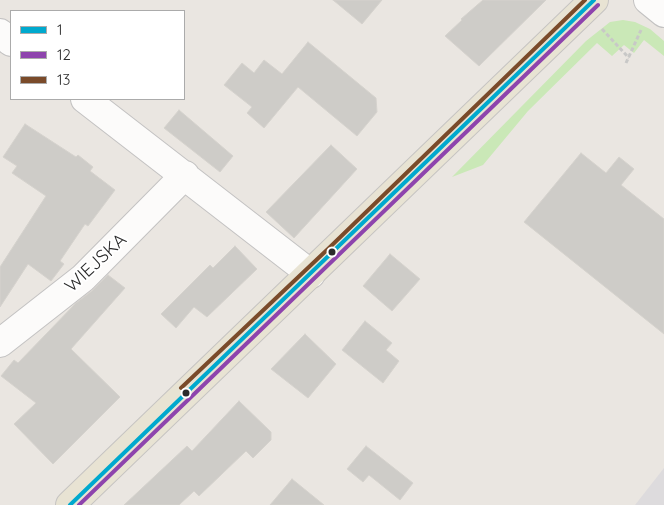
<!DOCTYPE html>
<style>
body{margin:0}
#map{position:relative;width:664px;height:505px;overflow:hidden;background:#eae6e1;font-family:Quicksand,sans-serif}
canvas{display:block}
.legend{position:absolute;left:10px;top:10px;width:175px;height:90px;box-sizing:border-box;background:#fff;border:1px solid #ababab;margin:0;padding:6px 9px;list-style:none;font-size:15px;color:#2c2c2c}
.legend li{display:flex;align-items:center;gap:10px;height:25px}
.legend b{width:25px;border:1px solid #ababab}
</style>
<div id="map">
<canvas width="664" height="505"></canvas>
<ul class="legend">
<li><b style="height:6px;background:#00a9ce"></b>1</li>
<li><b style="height:6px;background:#8e44ad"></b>12</li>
<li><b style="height:6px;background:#7a4b2a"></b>13</li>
</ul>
</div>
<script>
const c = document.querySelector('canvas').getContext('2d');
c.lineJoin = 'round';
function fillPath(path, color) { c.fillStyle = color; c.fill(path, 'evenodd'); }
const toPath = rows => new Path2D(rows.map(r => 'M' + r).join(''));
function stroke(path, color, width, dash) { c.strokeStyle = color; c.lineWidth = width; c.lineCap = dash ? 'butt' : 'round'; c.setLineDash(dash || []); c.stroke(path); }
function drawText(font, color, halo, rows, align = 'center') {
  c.font = font + ' Quicksand,sans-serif'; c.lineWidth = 4; c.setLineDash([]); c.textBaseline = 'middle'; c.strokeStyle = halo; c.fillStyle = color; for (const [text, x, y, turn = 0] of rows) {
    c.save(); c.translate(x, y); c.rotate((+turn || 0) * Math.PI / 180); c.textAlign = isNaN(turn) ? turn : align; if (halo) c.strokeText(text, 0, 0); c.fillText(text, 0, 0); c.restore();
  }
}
fillPath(toPath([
 [664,468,664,505,635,505]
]), '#dddbdd');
fillPath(toPath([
 [623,20,635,22,650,29,664,41,664,56,644,40,634,53,624,45,612,56,597,43,528,111,483,165,452,177,586,41,610,22]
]), '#cae8b7');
const building = toPath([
 [333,0,382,0,362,24,333,0],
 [483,0,546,0,479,66,445,36,462,20,461,19,483,0],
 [308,42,376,98,377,112,357,136,298,87,264,128,247,113,252,107,224,85,242,63,254,73,264,60,282,74,308,42],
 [179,110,233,156,220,172,164,128,179,110],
 [25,124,76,157,78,155,93,167,90,171,115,190,88,226,85,224,60,261,64,264,51,281,28,264,0,307,0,267,46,196,12,173,17,166,3,157,25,124],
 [331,145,357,169,294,238,266,212,331,145],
 [581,153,606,173,619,157,634,169,621,185,664,219,664,334,524,222,581,153],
 [235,246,257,269,207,317,194,307,176,328,161,314,210,265,213,268,235,246],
 [390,254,420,279,392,311,363,286,390,254],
 [108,275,125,288,71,349,120,397,53,464,14,424,36,403,1,376,14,360,18,363,76,303,93,290,108,275],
 [365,321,392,343,386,350,399,361,383,383,342,350,365,321],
 [305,334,336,364,308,398,271,369,305,334],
 [239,401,271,432,271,440,253,458,246,451,199,496,194,491,179,505,124,505,187,446,192,451,239,401],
 [366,446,413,483,400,500,369,475,363,482,347,469,366,446],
 [292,479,324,505,270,505,292,479]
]);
fillPath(building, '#ceccc8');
stroke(building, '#d5d2cd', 1);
const street = toPath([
 [648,0,664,13],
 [0,33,11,42],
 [85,99,311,274],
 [0,343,83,278,185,175]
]);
const primary = toPath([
 [70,505,594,0]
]);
stroke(street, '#c3c2c2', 30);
stroke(primary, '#c6c4c2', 30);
stroke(toPath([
 [602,29,629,58],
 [626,63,641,30]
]), '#c8c8c7', 3, [4, 2.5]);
stroke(street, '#fcfbfa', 28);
stroke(primary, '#e8e3d3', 28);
stroke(toPath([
 [70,505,594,0]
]), '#00a9ce', 4);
stroke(toPath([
 [79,505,598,5]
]), '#8e44ad', 4);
stroke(toPath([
 [181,388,329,248,585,0]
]), '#7a4b2a', 4);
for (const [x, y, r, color] of [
 [332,252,4.5,"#2c2c2c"],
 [186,393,4.5,"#2c2c2c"]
]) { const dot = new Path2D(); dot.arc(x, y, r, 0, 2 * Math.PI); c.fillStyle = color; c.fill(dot); stroke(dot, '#fff', 2); }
drawText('18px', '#2c2c2c', '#fff', [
 ["WIEJSKA",96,263,-43]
]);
</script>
